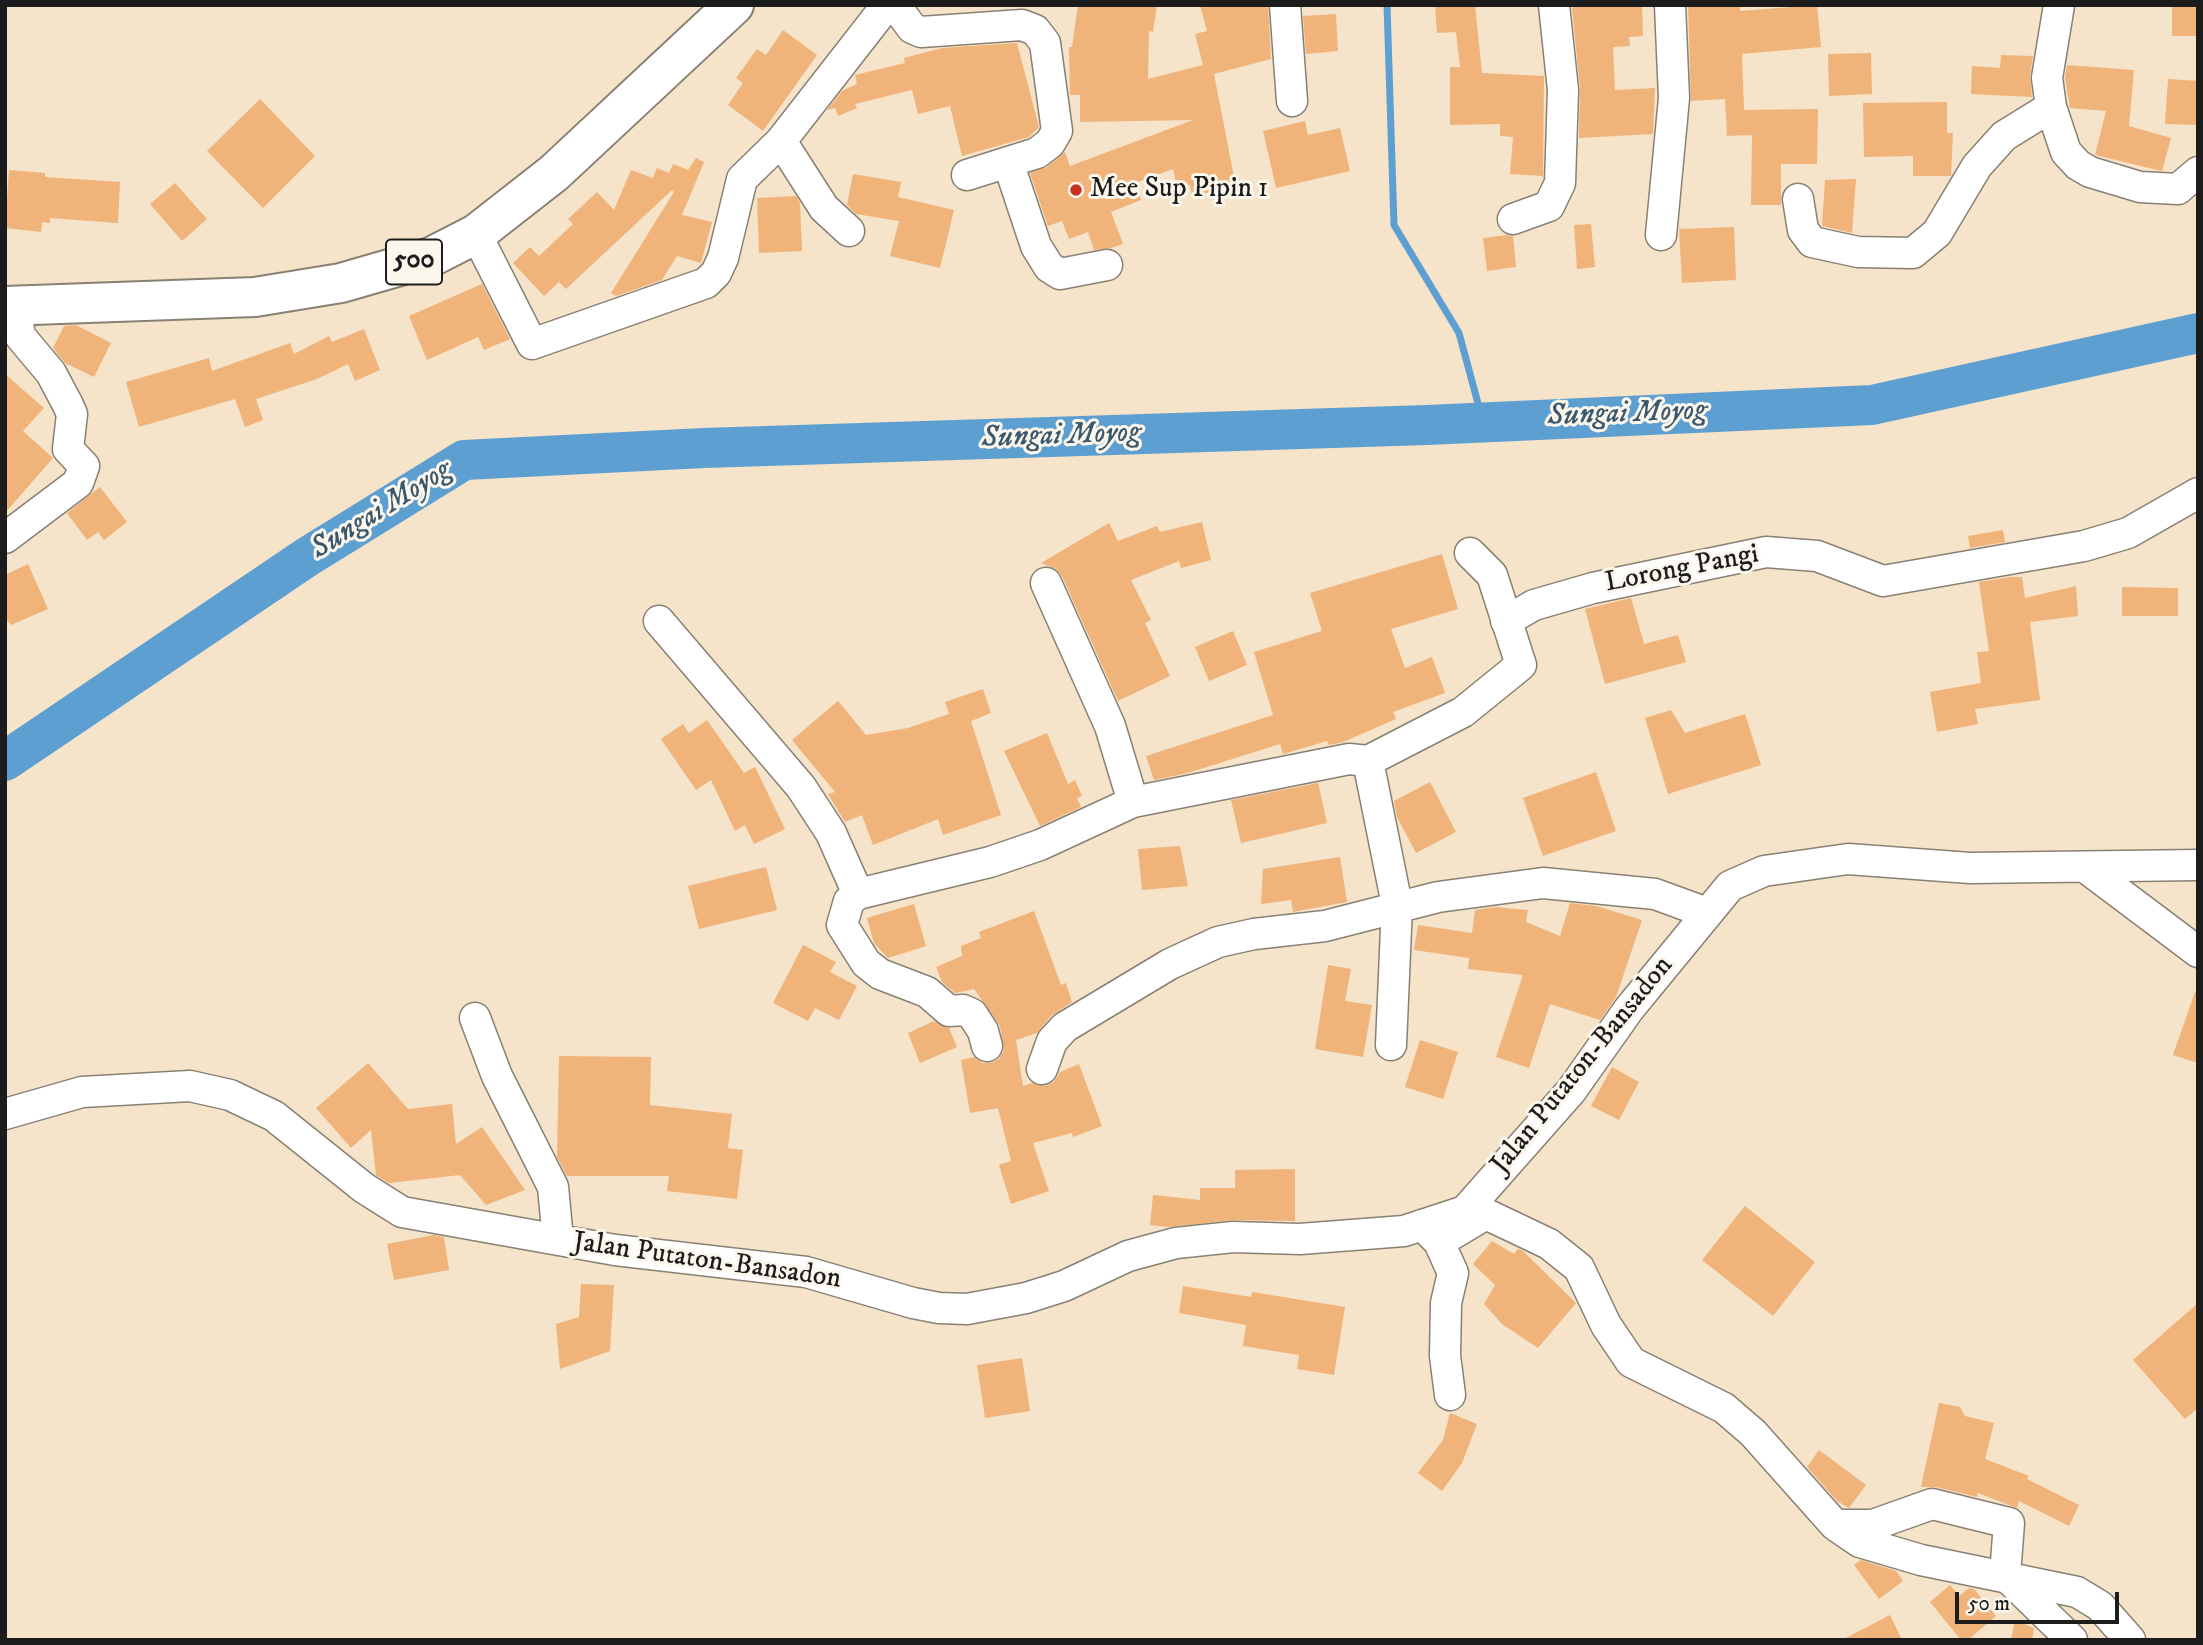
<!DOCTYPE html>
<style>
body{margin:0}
#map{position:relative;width:2203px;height:1645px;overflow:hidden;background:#f5e3ca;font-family:"IM FELL DW Pica",serif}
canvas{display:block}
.frame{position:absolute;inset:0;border:7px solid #1c1c1c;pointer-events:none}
.scale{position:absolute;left:1955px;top:1592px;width:164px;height:32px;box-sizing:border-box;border:4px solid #1c1c1c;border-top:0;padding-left:9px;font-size:21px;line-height:24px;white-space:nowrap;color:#1c1c1c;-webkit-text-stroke:5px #fbf7ec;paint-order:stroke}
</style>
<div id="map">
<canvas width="2203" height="1645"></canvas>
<div class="frame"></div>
<div class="scale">50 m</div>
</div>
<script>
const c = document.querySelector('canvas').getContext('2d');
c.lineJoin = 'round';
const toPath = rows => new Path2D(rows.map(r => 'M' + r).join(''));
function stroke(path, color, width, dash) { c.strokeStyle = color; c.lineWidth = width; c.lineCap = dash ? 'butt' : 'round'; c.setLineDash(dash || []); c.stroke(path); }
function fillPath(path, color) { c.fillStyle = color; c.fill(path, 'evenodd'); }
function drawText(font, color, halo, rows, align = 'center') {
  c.font = font + ' "IM FELL DW Pica",serif'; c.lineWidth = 6; c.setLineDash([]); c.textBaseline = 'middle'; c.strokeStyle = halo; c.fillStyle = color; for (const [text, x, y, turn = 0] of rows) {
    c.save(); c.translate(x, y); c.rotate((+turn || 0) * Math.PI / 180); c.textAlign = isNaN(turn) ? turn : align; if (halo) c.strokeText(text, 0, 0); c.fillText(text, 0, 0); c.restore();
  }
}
stroke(toPath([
 [1387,5,1394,225,1459,333,1483,422]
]), '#5e9fd1', 7);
stroke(toPath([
 [5,761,307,557,464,460,704,448,1427,425,1872,405,2198,333]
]), '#5e9fd1', 40);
fillPath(toPath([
 [1078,5,1157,5,1153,32,1149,31,1148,79,1203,65,1195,34,1207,31,1200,5,1268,5,1271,59,1214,74,1236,187,1192,196,1190,185,1177,188,1173,169,1135,183,1141,200,1111,212,1123,244,1111,248,1094,250,1088,232,1069,239,1062,221,1048,226,1030,173,1047,167,1065,152,1070,166,1193,120,1080,122,1080,95,1070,95,1069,47,1072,47],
 [1435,5,1475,5,1482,73,1544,76,1543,176,1510,174,1513,137,1500,136,1500,124,1450,125,1450,67,1460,67,1456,32,1437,33],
 [1598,5,1642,5,1643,36,1629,37,1630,46,1613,47,1615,90,1655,88,1653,134,1579,138,1580,88,1572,7],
 [1688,5,1740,5,1740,11,1817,5,1821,47,1742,54,1744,110,1818,109,1817,164,1781,164,1781,205,1751,205,1752,135,1727,136,1725,99,1691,101],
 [2172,5,2198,5,2198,36,2172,36],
 [1336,14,1338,51,1306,54,1303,16],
 [783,30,817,55,763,131,728,105,743,83,736,78,757,49,766,55],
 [1017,43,1039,127,1029,137,962,156,950,106,918,114,912,90,855,104,857,108,838,116,835,108,827,110,842,91,857,84,855,75,905,63,904,58,942,48],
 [1871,53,1872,94,1829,96,1828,54],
 [2001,55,2033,56,2030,76,2032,97,1971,94,1972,66,2000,68],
 [2067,65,2134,70,2129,126,2171,138,2162,171,2095,155,2106,111,2070,108,2065,78],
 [2168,79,2198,81,2198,125,2165,124],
 [260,99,315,156,263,208,207,151],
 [1947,102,1947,133,1953,133,1951,176,1913,176,1913,156,1864,157,1863,103],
 [1305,121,1308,135,1340,128,1350,171,1276,188,1263,131],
 [696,158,704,162,682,215,712,222,701,263,677,256,662,280,616,296,611,293,674,192,672,190,566,289,559,282,544,296,513,263,530,247,539,256,573,224,568,219,597,192,614,210,631,170,653,178,657,168,669,173,673,164,688,170],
 [9,170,45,173,45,177,120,182,118,223,50,218,50,223,42,222,41,232,5,228],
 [853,174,901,182,898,197,954,210,940,268,890,256,899,221,856,214,847,205],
 [1856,179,1852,233,1822,226,1825,180],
 [175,183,207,219,182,241,150,204],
 [796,196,800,203,802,251,759,253,757,198],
 [1591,224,1595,267,1577,269,1574,225],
 [1734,227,1736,280,1682,283,1679,229],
 [1507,235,1513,236,1516,267,1487,271,1483,238],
 [482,284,510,339,484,350,478,337,427,360,409,316],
 [76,325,111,343,94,377,65,363,53,348,64,326],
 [364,329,380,370,355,381,348,364,317,379,256,399,263,420,245,427,235,399,139,427,126,382,209,358,212,371,290,343,294,354,329,336,332,342],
 [5,374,44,408,23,431,53,458,5,513],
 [100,487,127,522,104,540,98,532,87,540,67,513],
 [1202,522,1211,560,1181,568,1179,561,1131,580,1151,620,1145,623,1170,676,1118,701,1062,576,1056,569,1041,563,1109,523,1118,541,1157,526,1160,532],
 [2003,530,2005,542,1970,548,1968,536],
 [1442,554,1458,609,1391,629,1405,668,1432,657,1445,693,1393,712,1396,719,1343,742,1329,745,1327,741,1283,754,1280,744,1188,773,1154,780,1146,756,1273,715,1254,652,1322,631,1310,593],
 [28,564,48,609,11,625,5,618,5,575],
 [2010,577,2022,577,2025,598,2076,586,2078,616,2030,622,2040,700,1975,709,1978,724,1937,732,1930,692,1981,683,1977,652,1989,651,1979,582],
 [2122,587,2178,588,2178,616,2122,616],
 [1631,598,1644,644,1678,635,1686,662,1605,684,1585,609],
 [1233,631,1247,665,1209,681,1195,647],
 [983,689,991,713,971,721,1001,815,943,835,938,819,873,845,862,815,845,822,828,794,835,792,792,740,838,701,866,735,908,728,949,714,945,702],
 [1671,710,1685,733,1745,714,1761,765,1668,794,1645,718],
 [707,720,744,773,755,767,785,829,754,844,745,825,735,831,711,780,696,790,661,739,683,724,689,733],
 [1047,733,1068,784,1075,780,1082,796,1077,798,1081,807,1040,826,1004,751],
 [1596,772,1616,831,1543,856,1523,798],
 [1430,782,1456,832,1416,853,1397,817,1394,801],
 [1318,783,1327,823,1241,843,1231,800],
 [1180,846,1188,886,1142,890,1138,849],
 [1340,857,1347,902,1293,912,1291,900,1261,904,1263,869],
 [766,867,777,910,699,929,688,886],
 [1570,903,1596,906,1642,920,1616,997,1600,1020,1550,1004,1529,1068,1496,1057,1523,975,1468,969,1469,958,1414,950,1418,925,1472,933,1475,910,1495,907,1528,910,1526,922,1560,936],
 [914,904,926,946,888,958,874,943,867,918],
 [1034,911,1061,985,1066,983,1072,1002,1052,1015,1037,1033,1016,1040,1023,1086,1032,1083,1046,1086,1054,1082,1060,1072,1079,1064,1102,1126,1073,1137,1072,1133,1033,1143,1049,1191,1011,1204,999,1165,1011,1161,998,1108,970,1113,961,1060,974,1057,982,1063,991,1063,999,1059,1004,1050,1000,1026,974,989,955,993,942,982,936,967,962,956,961,946,981,938,979,932],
 [803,945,836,962,830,972,857,986,839,1020,815,1008,808,1021,773,1003],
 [1328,965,1351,969,1345,1001,1372,1005,1363,1057,1315,1049],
 [2195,992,2198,993,2198,1063,2173,1055],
 [934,1021,949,1028,957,1047,920,1063,908,1033],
 [1420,1040,1458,1052,1443,1099,1405,1087],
 [559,1056,651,1057,650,1105,732,1114,728,1148,743,1150,737,1199,667,1191,669,1176,567,1176,557,1157],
 [368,1063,408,1109,452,1104,456,1144,482,1127,525,1190,486,1205,460,1175,389,1183,376,1175,371,1130,351,1148,316,1108],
 [1612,1067,1639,1082,1619,1120,1591,1106],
 [1295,1169,1295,1221,1233,1220,1168,1227,1150,1225,1153,1195,1200,1200,1200,1188,1235,1188,1235,1170],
 [1745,1206,1815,1262,1773,1316,1702,1260],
 [434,1235,444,1237,449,1270,394,1280,387,1244],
 [1492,1241,1514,1254,1518,1249,1523,1251,1576,1303,1538,1348,1502,1324,1484,1304,1495,1285,1473,1264],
 [581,1284,614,1285,610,1351,560,1369,556,1324,579,1317],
 [1183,1286,1251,1297,1252,1292,1345,1307,1334,1375,1297,1369,1299,1355,1243,1346,1246,1325,1179,1313],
 [2198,1303,2198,1408,2185,1419,2133,1360],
 [1022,1358,1030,1411,985,1418,977,1365],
 [1939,1403,1960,1407,1965,1416,1994,1423,1985,1459,2029,1476,2027,1479,2079,1505,2069,1526,2019,1501,2017,1508,1978,1493,1977,1497,1936,1487,1921,1487],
 [1450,1413,1477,1424,1462,1463,1442,1491,1418,1473,1443,1440],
 [1819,1450,1866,1485,1849,1508,1837,1501,1807,1467],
 [1861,1560,1896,1571,1903,1581,1879,1599,1854,1565],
 [1950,1585,1959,1596,1969,1588,1974,1589,1996,1616,1968,1640,1961,1640,1930,1602],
 [1890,1615,1902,1640,1842,1640],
 [2015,1620,2034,1628,2032,1640,2011,1640]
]), '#f0b379');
const minor = toPath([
 [895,5,912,28,921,32,1022,25,1035,30,1045,43,1057,131,1050,143,1037,153,967,175],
 [1285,5,1292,101],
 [2059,5,2047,78,2051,107,2066,152,2078,165,2090,172,2140,187,2178,189,2198,172],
 [781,141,824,208,849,231],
 [1008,162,1036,246,1049,267,1060,274,1107,265],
 [1798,199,1803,230,1812,242,1858,252,1913,253,1937,233,1977,166,2004,136,2051,107],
 [1513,219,1549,206,1560,183,1563,90,1554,5],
 [476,234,532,344,706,283,716,273,723,258,742,179,781,141,887,5],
 [1661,235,1674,98,1670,5],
 [5,538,78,483,84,466,68,449,72,414,68,405,51,373,20,336,15,305],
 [1046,583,1110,726,1133,802],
 [659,621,801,787,831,833,858,894,990,862,1040,845,1133,802,1349,759,1368,761],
 [1506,621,1534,605,1593,588,1766,552,1817,556,1883,581,2084,546,2128,533,2198,493],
 [1368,761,1463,712,1521,665,1492,575,1470,553],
 [1368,761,1397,905,1391,1045],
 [2085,867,2198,952],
 [858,894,849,901,842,925,866,963,880,974,927,992,949,1011,963,1010,972,1014,983,1031,987,1046],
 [475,1018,497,1076,553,1187,558,1240],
 [1042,1069,1052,1041,1065,1027,1170,964,1218,942,1254,934,1325,926,1438,897,1543,883,1655,894,1707,913],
 [5,1114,82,1092,190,1086,230,1095,274,1116,364,1188,402,1212,615,1250,806,1272,913,1303,939,1308,967,1309,1026,1298,1064,1286,1128,1256,1176,1243,1233,1237,1300,1239,1404,1231,1465,1211,1571,1091,1629,1009,1730,886,1764,871,1848,859,1970,868,2198,865],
 [1422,1225,1439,1242,1486,1214,1549,1244,1579,1268,1606,1325,1631,1362,1724,1408,1753,1433,1835,1525,1860,1542,1921,1560,2077,1592,2100,1606,2130,1640],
 [1439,1242,1453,1273,1446,1303,1445,1356,1450,1395],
 [1835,1525,1873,1525,1932,1504,2009,1523,2005,1575,2072,1640]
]);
const major = toPath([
 [5,306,255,297,341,283,431,257,476,234,554,173,734,5]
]);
stroke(minor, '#888073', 33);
stroke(major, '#888073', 42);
stroke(minor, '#fff', 30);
stroke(major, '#fff', 38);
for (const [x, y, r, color] of [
 [1076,190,7,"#c8321e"]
]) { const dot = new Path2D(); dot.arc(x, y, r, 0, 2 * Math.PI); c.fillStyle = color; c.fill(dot); stroke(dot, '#fbf7ec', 2.5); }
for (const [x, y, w] of [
 [414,262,56]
]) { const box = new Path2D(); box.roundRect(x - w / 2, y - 22.5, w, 45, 5); c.fillStyle = '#fbf7ec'; c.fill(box); stroke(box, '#1c1c1c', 2); }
drawText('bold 26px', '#1c1c1c', null, [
 ["500",414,262]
]);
drawText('28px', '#1c1c1c', '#fbf7ec', [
 ["Mee Sup Pipin 1",1090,190]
], 'left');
drawText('28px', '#1c1c1c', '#fbf7ec', [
 ["Lorong Pangi",1682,570,-11],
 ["Jalan Putaton-Bansadon",1583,1066,-51],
 ["Jalan Putaton-Bansadon",707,1262,8]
]);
drawText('italic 30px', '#3a576d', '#fbf7ec', [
 ["Sungai Moyog",1627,415,-2],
 ["Sungai Moyog",1061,437,-2],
 ["Sungai Moyog",382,511,-32]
]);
</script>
